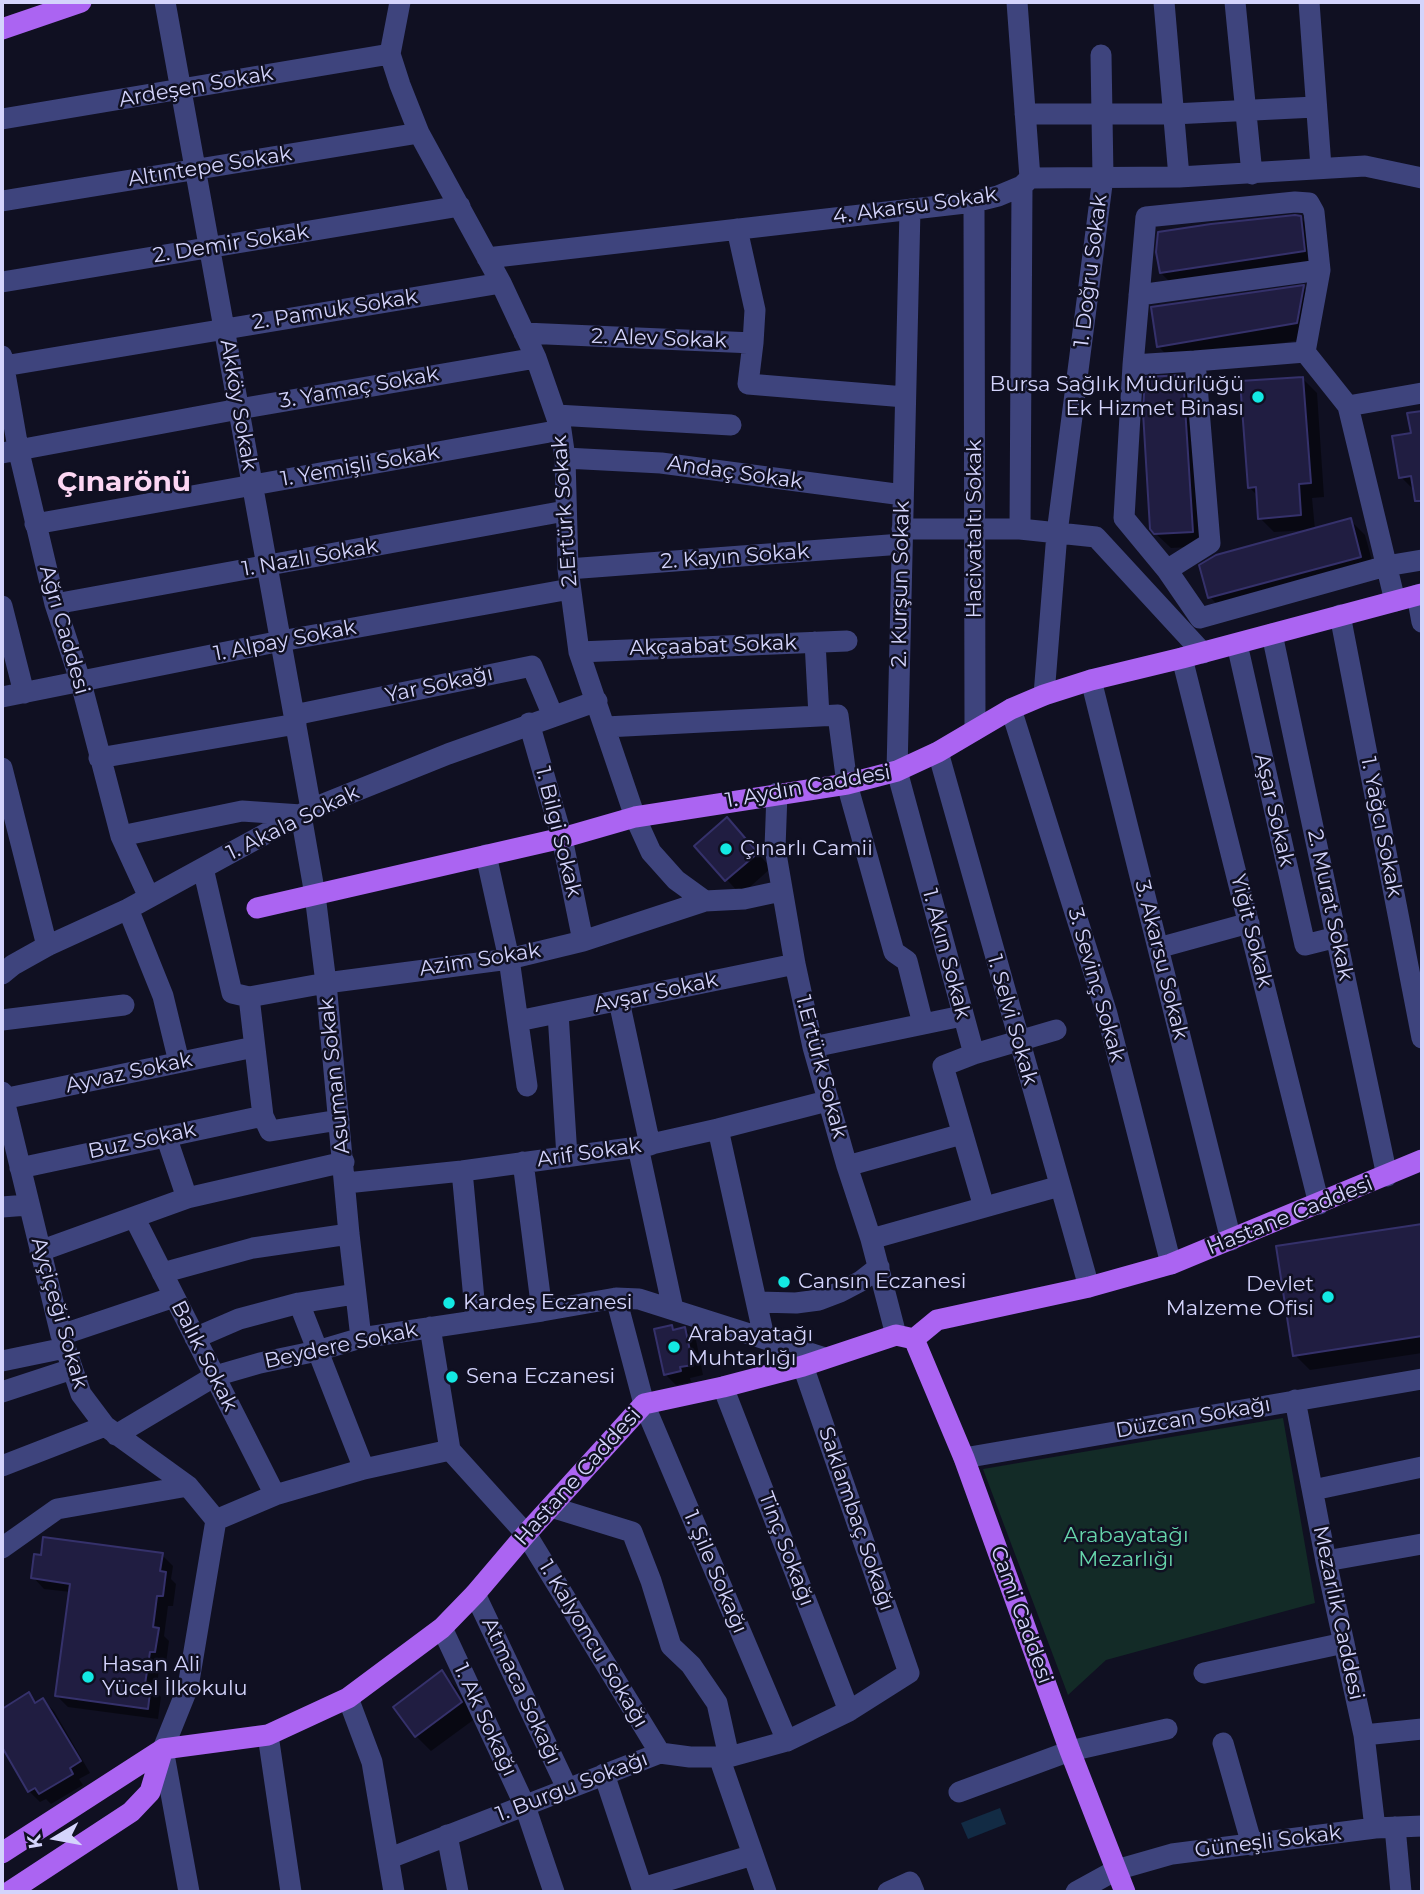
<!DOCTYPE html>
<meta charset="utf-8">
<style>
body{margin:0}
#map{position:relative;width:1424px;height:1894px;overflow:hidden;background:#101022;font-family:Montserrat,sans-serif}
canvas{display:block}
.frame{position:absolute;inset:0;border:4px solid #d4d4fc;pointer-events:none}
.north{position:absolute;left:21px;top:1803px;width:70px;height:70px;-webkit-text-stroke:5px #101022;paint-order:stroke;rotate:260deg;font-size:19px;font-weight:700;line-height:28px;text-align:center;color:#d4d4fc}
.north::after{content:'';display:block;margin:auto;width:24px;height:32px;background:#d4d4fc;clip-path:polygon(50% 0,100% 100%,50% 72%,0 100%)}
</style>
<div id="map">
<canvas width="1424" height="1894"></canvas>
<div class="frame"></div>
<div class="north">K</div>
</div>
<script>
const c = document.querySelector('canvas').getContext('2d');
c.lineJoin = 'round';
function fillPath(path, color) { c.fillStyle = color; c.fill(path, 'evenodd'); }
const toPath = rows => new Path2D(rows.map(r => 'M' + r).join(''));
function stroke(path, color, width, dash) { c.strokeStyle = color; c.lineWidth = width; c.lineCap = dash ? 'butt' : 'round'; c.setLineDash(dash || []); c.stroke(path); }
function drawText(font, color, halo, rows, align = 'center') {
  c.font = font + ' Montserrat,sans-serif'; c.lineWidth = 5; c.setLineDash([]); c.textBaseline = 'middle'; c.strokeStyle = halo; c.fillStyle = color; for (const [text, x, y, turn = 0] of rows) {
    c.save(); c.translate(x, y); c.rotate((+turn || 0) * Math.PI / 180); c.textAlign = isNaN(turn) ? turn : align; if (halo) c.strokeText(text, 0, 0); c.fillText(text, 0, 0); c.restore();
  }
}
fillPath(toPath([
 [1283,1418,1315,1603,1106,1660,1068,1695,983,1469]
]), '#132b27');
fillPath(toPath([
 [1000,1808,1006,1824,968,1839,961,1823]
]), '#122b44');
fillPath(toPath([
 [1301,218,1316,233,1319,266,1176,288,1161,273],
 [1303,287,1318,302,1311,338,1173,361,1158,346],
 [1182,377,1197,392,1207,546,1171,548,1155,533],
 [1302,378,1317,393,1324,497,1312,498,1315,530,1350,520,1365,535,1375,572,1225,612,1210,597,1309,530,1274,532,1260,518,1258,496,1249,487],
 [1422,413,1422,505,1417,499,1414,487,1412,488,1401,477,1413,434,1409,415],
 [741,834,771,868,741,895,696,846],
 [1422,1225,1422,1353,1310,1370,1295,1355,1278,1247],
 [671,1327,675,1331,685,1329,696,1340,703,1375,690,1378,691,1382,676,1385,665,1374],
 [162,1555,173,1566,171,1579,176,1584,173,1606,168,1606,164,1636,169,1641,166,1663,160,1662,156,1692,161,1697,158,1719,68,1707,57,1696,71,1592,44,1589,33,1577],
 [442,1673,456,1687,476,1718,431,1751,416,1736,395,1707],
 [29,1695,38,1703,43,1700,54,1711,90,1773,79,1779,83,1785,51,1804,46,1799,40,1802,29,1791,2,1744,2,1711]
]), '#0007');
const building = toPath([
 [1295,215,1301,216,1305,251,1160,273,1156,252,1158,232,1211,224,1295,215],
 [1304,285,1297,323,1157,347,1151,307,1304,285],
 [1183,375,1193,532,1154,534,1150,529,1143,412,1145,377,1183,375],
 [1303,377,1311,483,1299,484,1301,515,1258,519,1256,487,1248,488,1240,381,1303,377],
 [1422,411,1422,501,1415,501,1411,476,1399,478,1392,436,1411,433,1407,413,1422,411],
 [1351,518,1361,557,1208,598,1199,565,1216,555,1351,518],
 [727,817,758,853,725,881,694,846,727,817],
 [1422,1224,1422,1336,1293,1356,1276,1246,1422,1224],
 [672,1325,673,1330,685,1327,693,1365,680,1367,681,1371,664,1375,654,1329,672,1325],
 [43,1537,163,1553,160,1571,166,1572,163,1596,157,1596,153,1627,159,1628,155,1652,150,1652,145,1684,151,1684,148,1709,55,1696,70,1584,31,1578,34,1554,41,1555,43,1537],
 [442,1670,462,1702,415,1737,393,1707,442,1670],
 [29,1692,35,1703,43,1698,81,1761,70,1768,73,1774,39,1794,35,1788,28,1792,2,1747,2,1709,29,1692]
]);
fillPath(building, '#201d41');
stroke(building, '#35316b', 2);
stroke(toPath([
 [165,2,311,809],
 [400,2,390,54,400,85,419,133,501,283,536,358,561,430,565,458,568,569,579,652,635,817,651,852,676,880,705,901,744,899,781,891],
 [1017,2,1030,178],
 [1164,2,1179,177],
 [1235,2,1252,174],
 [1309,2,1321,167],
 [1025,114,1173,114,1315,107],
 [2,119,390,54],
 [2,201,419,133],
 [974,202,975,730],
 [910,209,897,771,974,1054,1056,1030],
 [737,229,755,310,753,343],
 [487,258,974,202,998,196,1022,186,1030,178,1179,177,1365,166,1422,178],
 [1320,270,1314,212,1309,203,1295,202,1146,217,1133,365,1124,518,1167,570,1200,618,1386,566,1422,560],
 [2,282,460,206],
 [1139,295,1320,270,1305,352,1348,406,1395,601],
 [524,333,753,343,748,384,905,397],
 [2,356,18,448,55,604,81,683,121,836,149,897],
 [1133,365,1195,361],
 [4,366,501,283],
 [1348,406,1422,393],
 [556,415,731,425],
 [2,453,239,409,536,358],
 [565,458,661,463,903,495],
 [35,524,561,430],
 [902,529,1020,529,1096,537,1203,653],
 [1020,529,1022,186],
 [568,569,902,544],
 [1167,570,1210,543,1195,361,1305,352],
 [1417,595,1422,622],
 [55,604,565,511],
 [2,606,24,693],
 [1340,615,1422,1038],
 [1272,634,1387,1176],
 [815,642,819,716,838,715,847,784,894,952,907,961,923,1024],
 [1237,644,1305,945,1337,937],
 [579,652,847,641],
 [1182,658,1319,1204],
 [1091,680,1231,1240],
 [1044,695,1057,533,1103,177,1101,55],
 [2,697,281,641,570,589],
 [1011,709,1107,1014,1171,1264],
 [294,715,532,666,553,716],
 [529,723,562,838,583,941],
 [606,727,819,716],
 [938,752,1089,1287],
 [99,758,296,724],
 [2,768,47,946],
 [777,793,775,848,795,964,813,1047,847,1166,871,1239,896,1335],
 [121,836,242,811,301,815,315,895,326,983,349,1234,361,1338],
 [486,855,509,959,527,1086],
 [203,868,232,993,249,997,263,1116,270,1131,339,1120],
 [128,909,163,996,179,1062],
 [1158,948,1249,923],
 [2,974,13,965,47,946,128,909,311,809,448,754,597,701],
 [249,997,326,983,509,959,583,941,705,901],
 [619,1001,650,1145],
 [558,1013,567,1157],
 [2,1020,124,1005],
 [518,1021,795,964],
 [813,1047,962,1016],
 [974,1054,943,1066,984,1207],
 [2,1092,61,1335,81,1394,105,1426,188,1486,216,1520],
 [3,1099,254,1047],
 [718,1129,764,1337],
 [166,1136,187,1198],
 [638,1147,673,1309],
 [523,1162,542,1311],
 [847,1166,962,1134],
 [20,1168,263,1116],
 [462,1171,476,1321],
 [346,1183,462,1171,638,1147,718,1129,827,1101],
 [2,1207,28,1205],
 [134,1217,275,1495],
 [871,1239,1060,1186],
 [40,1251,187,1198,344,1162],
 [162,1273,253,1248,349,1234],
 [616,1298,644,1404,787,1741],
 [758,1302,796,1303,819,1300,840,1292,861,1281,879,1267],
 [299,1303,364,1469],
 [430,1327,450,1450,526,1534,660,1753],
 [61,1335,174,1297],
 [195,1338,239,1319,299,1303,355,1294],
 [2,1361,65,1348],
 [723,1387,849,1711],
 [2,1392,72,1369],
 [1295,1400,1326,1561,1364,1735,1375,1828],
 [116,1435,215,1376,260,1363,317,1351,361,1338,542,1311,616,1298,639,1299,825,1358],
 [964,1458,1422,1379],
 [2,1466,105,1426],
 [1313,1490,1422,1467],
 [551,1507,632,1532,651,1581,671,1646,691,1665,717,1703,729,1757],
 [216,1520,275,1495,364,1469,450,1450],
 [2,1548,57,1509,188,1486],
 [1326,1561,1422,1544],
 [475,1594,567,1788],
 [442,1628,525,1806,554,1892],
 [1204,1673,1344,1643],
 [348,1698,372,1762,394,1892],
 [268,1735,291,1892],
 [1364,1735,1422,1729],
 [1223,1743,1252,1845],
 [719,1757,766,1892],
 [604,1774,642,1888,753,1855],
 [959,1792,1070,1751,1167,1729],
 [1395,1827,1401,1892],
 [447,1835,458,1892],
 [390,1858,660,1753,690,1757,729,1757,787,1741,849,1711,909,1673,803,1366],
 [189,1892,163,1749,188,1687,216,1520],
 [888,1892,910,1882,914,1892],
 [1076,1892,1116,1870,1172,1854,1375,1828,1422,1826]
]), '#3e447d', 21);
stroke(toPath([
 [2,29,81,2],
 [257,908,562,838,635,817,847,784,897,771,938,752,1011,709,1044,695,1091,680,1182,658,1422,594],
 [914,1339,964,1458,1070,1751,1125,1892],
 [2,1853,163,1749,268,1735,348,1698,442,1628,475,1594,526,1534,644,1404,723,1387,803,1366,896,1335,914,1339,937,1320,1089,1287,1171,1264,1422,1160],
 [9,1892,131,1812,150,1792,163,1749]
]), '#ab64f2', 21);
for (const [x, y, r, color] of [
 [1258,397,7,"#13e9e3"],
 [726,849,7,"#13e9e3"],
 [784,1282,7,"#13e9e3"],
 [1328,1297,7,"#13e9e3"],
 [449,1303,7,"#13e9e3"],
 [674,1347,7,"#13e9e3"],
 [452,1377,7,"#13e9e3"],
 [88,1677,7,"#13e9e3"]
]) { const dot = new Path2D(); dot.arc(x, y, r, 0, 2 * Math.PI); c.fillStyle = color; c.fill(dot); stroke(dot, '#101022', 2.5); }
drawText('21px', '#d4d4fc', '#101022', [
 ["Ardeşen Sokak",196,87,-10],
 ["Altıntepe Sokak",210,167,-9],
 ["4. Akarsu Sokak",915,206,-8],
 ["2. Demir Sokak",231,244,-9],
 ["1. Doğru Sokak",1091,271,-83],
 ["2. Pamuk Sokak",335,310,-9],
 ["2. Alev Sokak",659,339,2],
 ["3. Yamaç Sokak",359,388,-10],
 ["Akköy Sokak",238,405,80],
 ["1. Yemişli Sokak",360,466,-10],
 ["Andaç Sokak",735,473,8],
 ["2.Ertürk Sokak",565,511,-94],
 ["Hacivataltı Sokak",975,529,-90],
 ["2. Kayın Sokak",735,557,-4],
 ["1. Nazlı Sokak",310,558,-10],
 ["2. Kurşun Sokak",901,584,-89],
 ["Ağrı Caddesi",64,630,74],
 ["1. Alpay Sokak",285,641,-11],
 ["Akçaabat Sokak",713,646,-2],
 ["Yar Sokağı",439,685,-12],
 ["1. Aydın Caddesi",808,787,-10],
 ["Aşar Sokak",1274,810,77],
 ["1. Akala Sokak",293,823,-26],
 ["1. Yağcı Sokak",1381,827,79],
 ["1. Bilgi Sokak",558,832,76],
 ["2. Murat Sokak",1330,905,78],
 ["Yiğit Sokak",1251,931,76],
 ["1. Akın Sokak",946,954,75],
 ["Azim Sokak",480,960,-9],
 ["3. Akarsu Sokak",1161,960,76],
 ["3. Sevinç Sokak",1096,985,74],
 ["Avşar Sokak",656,993,-12],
 ["1. Selvi Sokak",1012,1020,74],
 ["1.Ertürk Sokak",821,1067,75],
 ["Ayvaz Sokak",129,1073,-12],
 ["Asuman Sokak",335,1076,-96],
 ["Buz Sokak",142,1141,-12],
 ["Arif Sokak",589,1153,-8],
 ["Hastane Caddesi",1290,1216,-22],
 ["Ayçiçeği Sokak",59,1313,74],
 ["Beydere Sokak",341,1346,-12],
 ["Balık Sokak",204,1356,63],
 ["Düzcan Sokağı",1193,1418,-10],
 ["Hastane Caddesi",578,1477,-48],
 ["Saklambaç Sokağı",856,1519,71],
 ["Tinç Sokağı",786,1549,69],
 ["1. Şile Sokağı",715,1572,67],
 ["Mezarlık Caddesi",1338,1613,78],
 ["Cami Caddesi",1021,1615,70],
 ["1. Kalyoncu Sokağı",593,1644,59],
 ["Atmaca Sokağı",521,1691,65],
 ["1. Ak Sokağı",485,1720,65],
 ["1. Burgu Sokağı",572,1787,-21],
 ["Güneşli Sokak",1268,1842,-7]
]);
drawText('21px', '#d4d4fc', '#101022', [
 ["Bursa Sağlık Müdürlüğü",1244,385,"right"],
 ["Ek Hizmet Binası",1244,409,"right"],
 ["Çınarlı Camii",740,849],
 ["Cansın Eczanesi",798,1282],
 ["Devlet",1314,1285,"right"],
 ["Malzeme Ofisi",1314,1309,"right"],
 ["Kardeş Eczanesi",463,1303],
 ["Arabayatağı",688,1335],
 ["Muhtarlığı",688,1359],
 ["Sena Eczanesi",466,1377],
 ["Hasan Ali",102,1665],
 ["Yücel İlkokulu",102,1689]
], 'left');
drawText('21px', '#66d6ac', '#101022', [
 ["Arabayatağı",1126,1536],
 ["Mezarlığı",1126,1560]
]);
drawText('bold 28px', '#fcd6f3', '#101022', [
 ["Çınarönü",124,483]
]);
</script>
